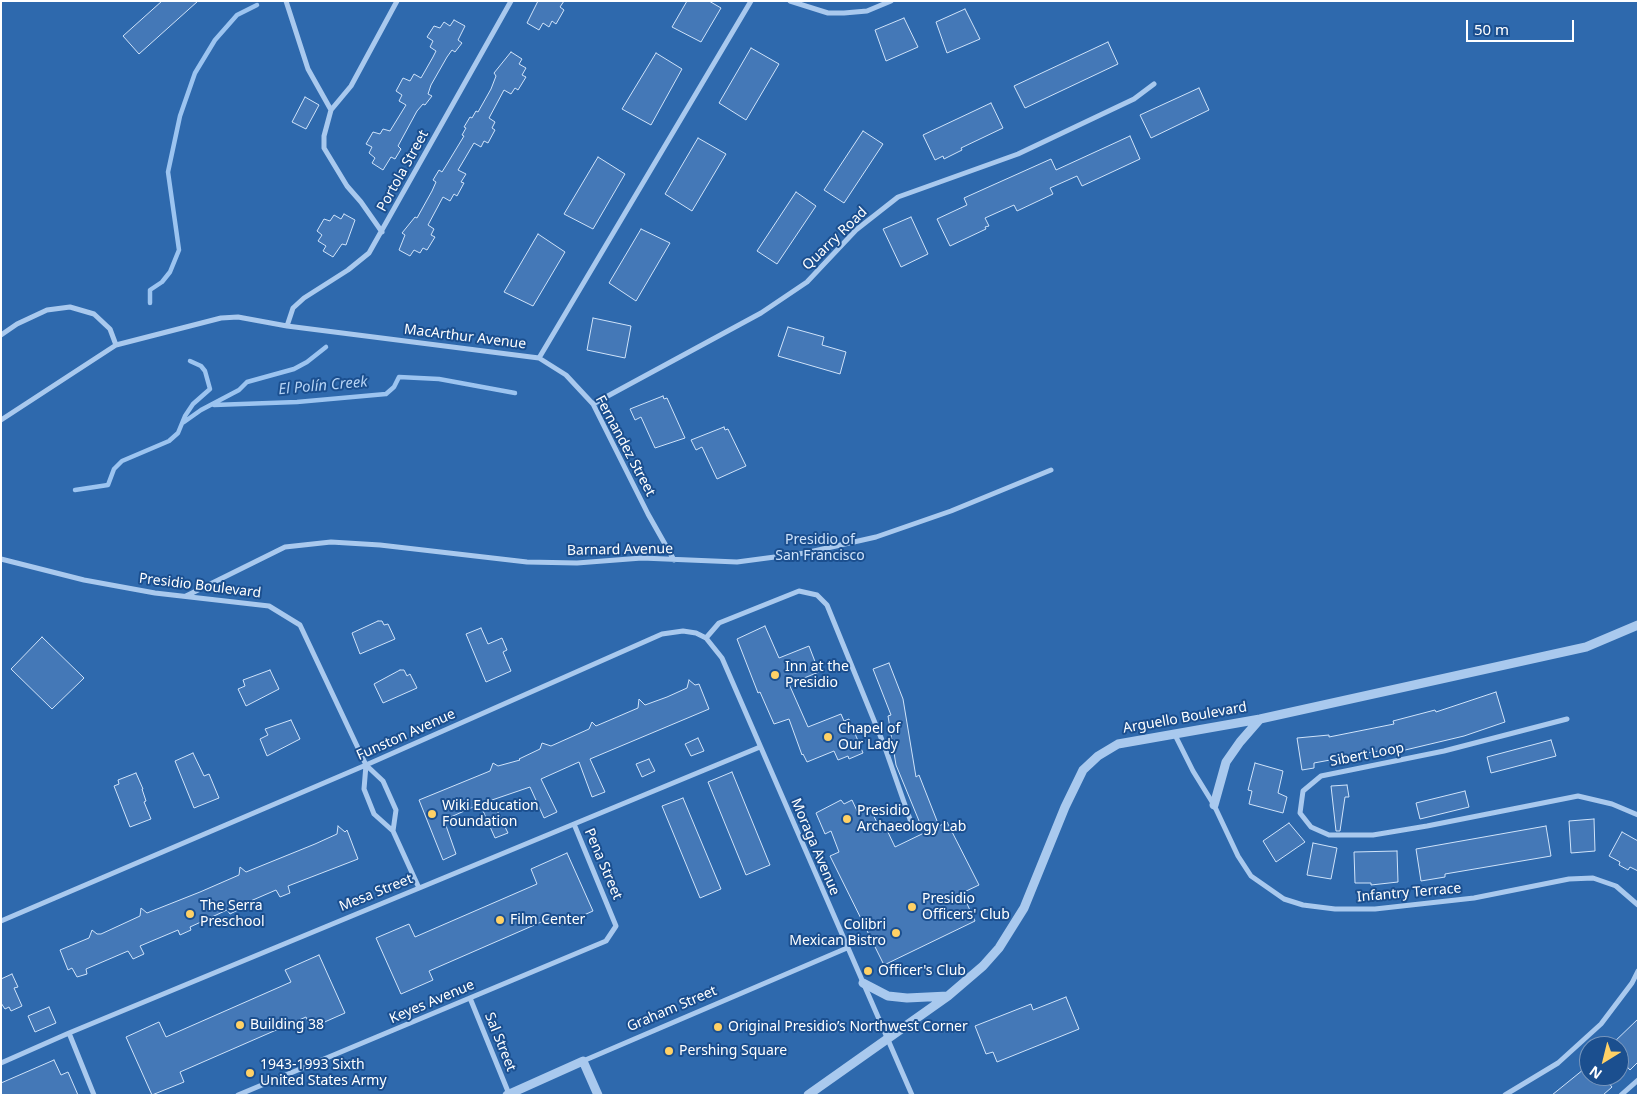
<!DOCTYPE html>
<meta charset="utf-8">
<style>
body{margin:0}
#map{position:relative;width:1639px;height:1096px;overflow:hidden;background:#1b4f8f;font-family:"Noto Sans",sans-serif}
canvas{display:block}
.frame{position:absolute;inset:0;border:2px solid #fff;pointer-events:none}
.north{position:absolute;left:1579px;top:1036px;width:50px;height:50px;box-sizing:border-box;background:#1b4f8f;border:1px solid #7695bc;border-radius:50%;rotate:216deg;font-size:14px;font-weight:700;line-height:20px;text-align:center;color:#fff}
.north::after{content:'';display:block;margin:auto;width:18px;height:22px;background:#ffd166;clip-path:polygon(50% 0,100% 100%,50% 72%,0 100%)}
.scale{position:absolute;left:1466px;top:20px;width:108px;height:22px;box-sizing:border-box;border:2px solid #fff;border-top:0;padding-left:6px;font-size:15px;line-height:18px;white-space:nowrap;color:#fff;-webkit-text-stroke:4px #1b4f8f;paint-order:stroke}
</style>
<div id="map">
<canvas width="1639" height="1096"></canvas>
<div class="frame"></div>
<div class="north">N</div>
<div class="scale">50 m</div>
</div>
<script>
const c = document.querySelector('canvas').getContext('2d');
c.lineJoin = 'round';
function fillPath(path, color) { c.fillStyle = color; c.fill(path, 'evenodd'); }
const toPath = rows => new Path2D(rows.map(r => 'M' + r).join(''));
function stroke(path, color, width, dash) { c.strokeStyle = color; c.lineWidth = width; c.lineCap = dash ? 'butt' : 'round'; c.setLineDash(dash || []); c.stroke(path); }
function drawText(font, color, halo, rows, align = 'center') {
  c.font = font + ' "Noto Sans",sans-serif'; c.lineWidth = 4; c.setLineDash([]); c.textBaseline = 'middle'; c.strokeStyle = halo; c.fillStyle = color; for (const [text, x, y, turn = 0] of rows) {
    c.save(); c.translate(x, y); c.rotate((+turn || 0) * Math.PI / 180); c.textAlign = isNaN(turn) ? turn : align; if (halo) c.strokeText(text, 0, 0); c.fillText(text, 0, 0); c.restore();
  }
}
fillPath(toPath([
 [1,1,1638,1,1638,1095,1,1095],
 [1589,1046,1619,1046,1619,1076,1589,1076]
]), '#2e69ad');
stroke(toPath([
 [150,303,150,290,162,282,170,272,179,250,168,172,180,116,195,73,215,40,237,15,257,5],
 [214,405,297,402,386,394,394,387,399,377,439,379,515,393],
 [184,422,201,410,239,390,247,382,294,369,307,362,326,347],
 [75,490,108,485,114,469,122,461,169,441,178,433,185,416,193,404,210,389,205,371,201,366,190,361]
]), '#9cc4f0', 4.5);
const building = toPath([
 [162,1,198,1,139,54,123,36,162,1],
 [538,1,564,1,560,7,564,10,556,24,552,21,549,27,543,23,539,30,527,23,538,1],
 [687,1,709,1,721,8,701,42,672,27,687,1],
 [965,9,980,39,947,53,936,22,965,9],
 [904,18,918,47,886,61,875,30,904,18],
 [454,20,465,26,458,40,462,43,455,52,452,50,447,57,431,85,428,94,432,96,425,105,423,104,417,111,398,146,401,149,395,159,391,157,383,170,372,163,375,158,369,153,372,147,366,144,373,132,380,134,383,129,390,131,406,105,399,101,402,95,396,91,403,78,410,81,414,74,421,78,433,57,436,51,430,47,433,41,427,37,434,26,440,28,444,22,450,26,454,20],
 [1108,42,1118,64,1025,108,1014,86,1108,42],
 [751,48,779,64,746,120,719,103,751,48],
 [511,52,522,59,519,64,526,68,522,75,526,77,518,90,515,88,511,94,504,90,489,118,495,122,492,128,495,130,488,143,484,141,481,147,474,143,461,165,458,170,466,174,461,182,464,183,457,196,454,194,450,201,443,197,428,225,434,229,431,235,435,237,427,250,423,248,420,253,414,250,410,256,399,250,405,235,402,233,415,217,417,218,432,191,436,182,433,180,439,170,442,172,447,164,464,136,462,135,466,128,464,127,470,117,472,118,476,111,478,112,491,89,496,76,494,73,511,52],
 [656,53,682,69,651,125,622,109,656,53],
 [1199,88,1209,110,1151,138,1140,115,1199,88],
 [305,97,319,105,306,129,292,122,305,97],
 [991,103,1003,128,961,148,962,150,944,159,943,156,935,160,923,135,991,103],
 [863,131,883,144,844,203,824,190,863,131],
 [1130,136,1140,159,1082,186,1077,176,1050,188,1053,194,1017,211,1014,205,985,218,989,226,985,227,986,229,950,246,937,219,967,205,964,198,1051,159,1056,170,1130,136],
 [698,138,726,154,692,211,665,194,698,138],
 [598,157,625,174,593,229,564,214,598,157],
 [796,192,816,206,777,264,757,251,796,192],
 [344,214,355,220,346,245,342,244,333,257,323,251,326,246,318,241,322,235,317,231,324,219,330,221,334,215,341,219,344,214],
 [911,217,928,254,901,267,883,229,911,217],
 [641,229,670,243,636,301,609,283,641,229],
 [538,234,565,252,533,306,504,292,538,234],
 [593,318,631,326,625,358,587,350,593,318],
 [788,327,824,337,822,345,846,352,840,374,778,356,788,327],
 [663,396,664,399,667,398,685,438,655,448,641,417,635,420,630,409,663,396],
 [724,427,725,430,728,429,746,466,717,479,702,447,696,450,691,440,724,427],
 [378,621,382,621,384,625,388,624,395,639,360,654,352,633,378,621],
 [765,626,779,658,809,646,819,672,789,684,808,727,841,714,844,721,849,719,863,753,849,759,848,756,838,760,834,751,807,762,803,754,802,755,789,719,774,724,760,692,758,693,737,639,765,626],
 [481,628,488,644,502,638,507,650,503,652,511,671,486,682,466,634,481,628],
 [42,637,84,678,52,709,11,669,42,637],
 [889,663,903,699,916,777,919,775,939,826,947,822,979,885,962,893,975,921,884,965,830,856,839,852,831,831,825,834,816,813,841,800,844,804,852,800,858,813,870,808,881,831,886,828,895,847,924,833,896,765,888,716,891,715,873,669,889,663],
 [270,670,279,689,246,706,238,689,245,686,243,680,270,670],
 [400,670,404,670,407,676,410,674,417,688,383,703,374,684,400,670],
 [689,680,695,685,699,684,709,709,590,759,605,792,592,797,579,762,541,779,557,812,544,818,530,787,492,800,508,833,495,838,480,804,444,820,456,854,443,860,419,800,490,771,493,763,498,766,520,760,519,759,540,749,542,743,551,746,589,729,592,722,596,726,638,708,639,699,645,705,667,697,687,688,689,680],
 [1496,692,1505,722,1464,736,1401,751,1400,747,1314,763,1314,768,1302,770,1297,738,1329,735,1329,737,1394,724,1393,721,1435,710,1436,712,1496,692],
 [291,720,300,739,267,756,260,739,268,735,265,729,291,720],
 [698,738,704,751,691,756,685,744,698,738],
 [1551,740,1556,756,1491,773,1487,757,1551,740],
 [193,753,204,776,209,774,219,798,194,808,175,761,193,753],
 [649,759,655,771,642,777,636,764,649,759],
 [1255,763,1283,771,1278,793,1287,797,1283,813,1249,804,1252,791,1248,790,1255,763],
 [732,772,770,865,746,875,708,782,732,772],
 [136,773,143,789,142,789,146,801,144,802,151,819,130,827,114,786,119,784,118,780,136,773],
 [1347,785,1349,797,1345,797,1340,831,1336,831,1331,786,1347,785],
 [1465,791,1469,807,1420,819,1416,803,1465,791],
 [683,798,721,889,700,898,662,806,683,798],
 [1594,819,1595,851,1571,853,1569,821,1594,819],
 [1289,823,1305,842,1276,862,1263,841,1289,823],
 [338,826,345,832,347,830,358,859,288,886,290,893,280,897,276,890,239,906,240,909,230,914,227,910,190,927,191,930,180,935,178,930,140,946,144,954,133,959,128,951,86,969,87,974,77,977,72,968,68,970,60,950,89,938,92,930,97,934,101,934,140,916,141,908,147,913,200,892,239,875,240,867,246,872,315,844,337,834,338,826],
 [1546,826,1551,856,1445,874,1445,877,1421,881,1416,849,1546,826],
 [1622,832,1638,841,1638,871,1630,867,1628,870,1619,865,1620,862,1609,856,1622,832],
 [1313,843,1337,848,1331,879,1307,875,1313,843],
 [1397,851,1398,882,1371,885,1371,883,1355,883,1354,852,1397,851],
 [567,853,593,911,559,926,555,916,429,971,433,980,401,994,376,938,409,924,415,937,537,884,531,869,567,853],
 [319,955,345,1013,311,1028,306,1017,180,1072,184,1082,152,1095,126,1037,159,1022,166,1037,291,982,285,970,319,955],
 [12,974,18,987,14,988,22,1006,11,1011,9,1007,5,1009,1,1003,1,979,12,974],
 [1066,997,1079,1029,997,1062,993,1052,986,1054,975,1026,1031,1004,1033,1010,1066,997],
 [49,1007,56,1023,35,1032,28,1016,49,1007],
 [1638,1019,1638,1062,1630,1070,1619,1058,1619,1046,1610,1046,1638,1019],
 [54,1060,61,1075,68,1072,78,1095,1,1095,1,1083,54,1060],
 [1589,1065,1589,1076,1603,1076,1612,1087,1603,1095,1552,1095,1589,1065]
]);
fillPath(building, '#4478b7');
stroke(building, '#cfe3fa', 1);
stroke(toPath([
 [286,1,308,69,331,110,324,136,324,148,347,186,361,202,382,232],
 [790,1,828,13,844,13,867,11,891,1],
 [331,110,351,86,397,1],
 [287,326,293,308,304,298,348,270,369,253,511,1],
 [1,335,17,324,47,310,70,307,94,314,110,329,116,345],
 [539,358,566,375,593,404,648,514,674,560],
 [593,404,761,313,807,282,856,230,898,197,1018,154,1134,99,1154,84],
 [1,420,116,345,221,318,238,317,287,326,539,358,751,1],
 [1,559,84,580,155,593,269,606,300,625,366,765,383,781,396,810,393,831],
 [186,596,285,547,331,542,380,545,527,562,577,563,642,558,737,562,805,553,876,537,951,511,1051,470],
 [706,638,719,623,799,591,817,595,827,605,884,745,912,825],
 [1567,719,1444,751,1321,776,1303,791,1300,813,1311,827,1329,835,1373,835,1427,826,1578,796,1612,804,1638,815],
 [1175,735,1193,771,1214,805,1238,856,1251,876,1284,899,1303,905,1335,909,1375,909,1474,898,1569,879,1593,878,1616,886,1638,905],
 [366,765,364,789,374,814,393,831,419,888],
 [1,921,366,765,662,634,683,631,696,633,706,638,722,658,912,1095],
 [470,998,509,1094],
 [69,1033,94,1095],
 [583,1061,847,948],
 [1,1063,69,1033,760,747],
 [238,1095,606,941,616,926,574,824],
 [1505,1095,1558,1063,1601,1024,1632,983,1638,971],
 [1621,1095,1638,1080]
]), '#a9c9ee', 5);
stroke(toPath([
 [1214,805,1226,762,1240,742,1260,719],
 [863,983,888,996,907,998,948,996],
 [507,1095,583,1061,598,1095],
 [808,1095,948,996,983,966,999,948,1024,908,1065,807,1083,770,1098,756,1118,744,1260,719,1586,647,1638,625]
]), '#a9c9ee', 9);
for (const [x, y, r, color] of [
 [775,675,5,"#ffd166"],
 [828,737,5,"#ffd166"],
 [432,814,5,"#ffd166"],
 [847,819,5,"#ffd166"],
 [912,907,5,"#ffd166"],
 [190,914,5,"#ffd166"],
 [500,920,5,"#ffd166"],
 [896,933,5,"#ffd166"],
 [868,971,5,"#ffd166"],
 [240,1025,5,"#ffd166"],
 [718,1027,5,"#ffd166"],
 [669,1051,5,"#ffd166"],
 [250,1073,5,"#ffd166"]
]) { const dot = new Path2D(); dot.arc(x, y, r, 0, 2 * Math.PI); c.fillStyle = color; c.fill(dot); stroke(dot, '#1b4f8f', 2); }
drawText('14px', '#fff', '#1b4f8f', [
 ["Portola Street",403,171,-61],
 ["Quarry Road",835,239,-44],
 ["MacArthur Avenue",465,337,7],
 ["Fernandez Street",625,446,62],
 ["Barnard Avenue",620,550,-1],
 ["Presidio Boulevard",200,586,7],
 ["Arguello Boulevard",1185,718,-10],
 ["Funston Avenue",406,735,-24],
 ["Sibert Loop",1367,755,-11],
 ["Moraga Avenue",815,847,67],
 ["Pena Street",603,864,67],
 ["Mesa Street",376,893,-22],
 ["Infantry Terrace",1409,893,-5],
 ["Keyes Avenue",432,1002,-23],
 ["Graham Street",672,1009,-23],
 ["Sal Street",500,1042,68]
]);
drawText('14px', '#cfe3fa', '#1b4f8f', [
 ["Presidio of",820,540],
 ["San Francisco",820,556]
]);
drawText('14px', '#fff', '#1b4f8f', [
 ["Inn at the",785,667],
 ["Presidio",785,683],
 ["Chapel of",838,729],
 ["Our Lady",838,745],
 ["Wiki Education",442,806],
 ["Foundation",442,822],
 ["Presidio",857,811],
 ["Archaeology Lab",857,827],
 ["Presidio",922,899],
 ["Officers' Club",922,915],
 ["The Serra",200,906],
 ["Preschool",200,922],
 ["Film Center",510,920],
 ["Colibri",886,925,"right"],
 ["Mexican Bistro",886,941,"right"],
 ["Officer's Club",878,971],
 ["Building 38",250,1025],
 ["Original Presidio’s Northwest Corner",728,1027],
 ["Pershing Square",679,1051],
 ["1943-1993 Sixth",260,1065],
 ["United States Army",260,1081]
], 'left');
drawText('italic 15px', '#b5d3f5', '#1b4f8f', [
 ["El Polín Creek",323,386,-5]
]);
</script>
